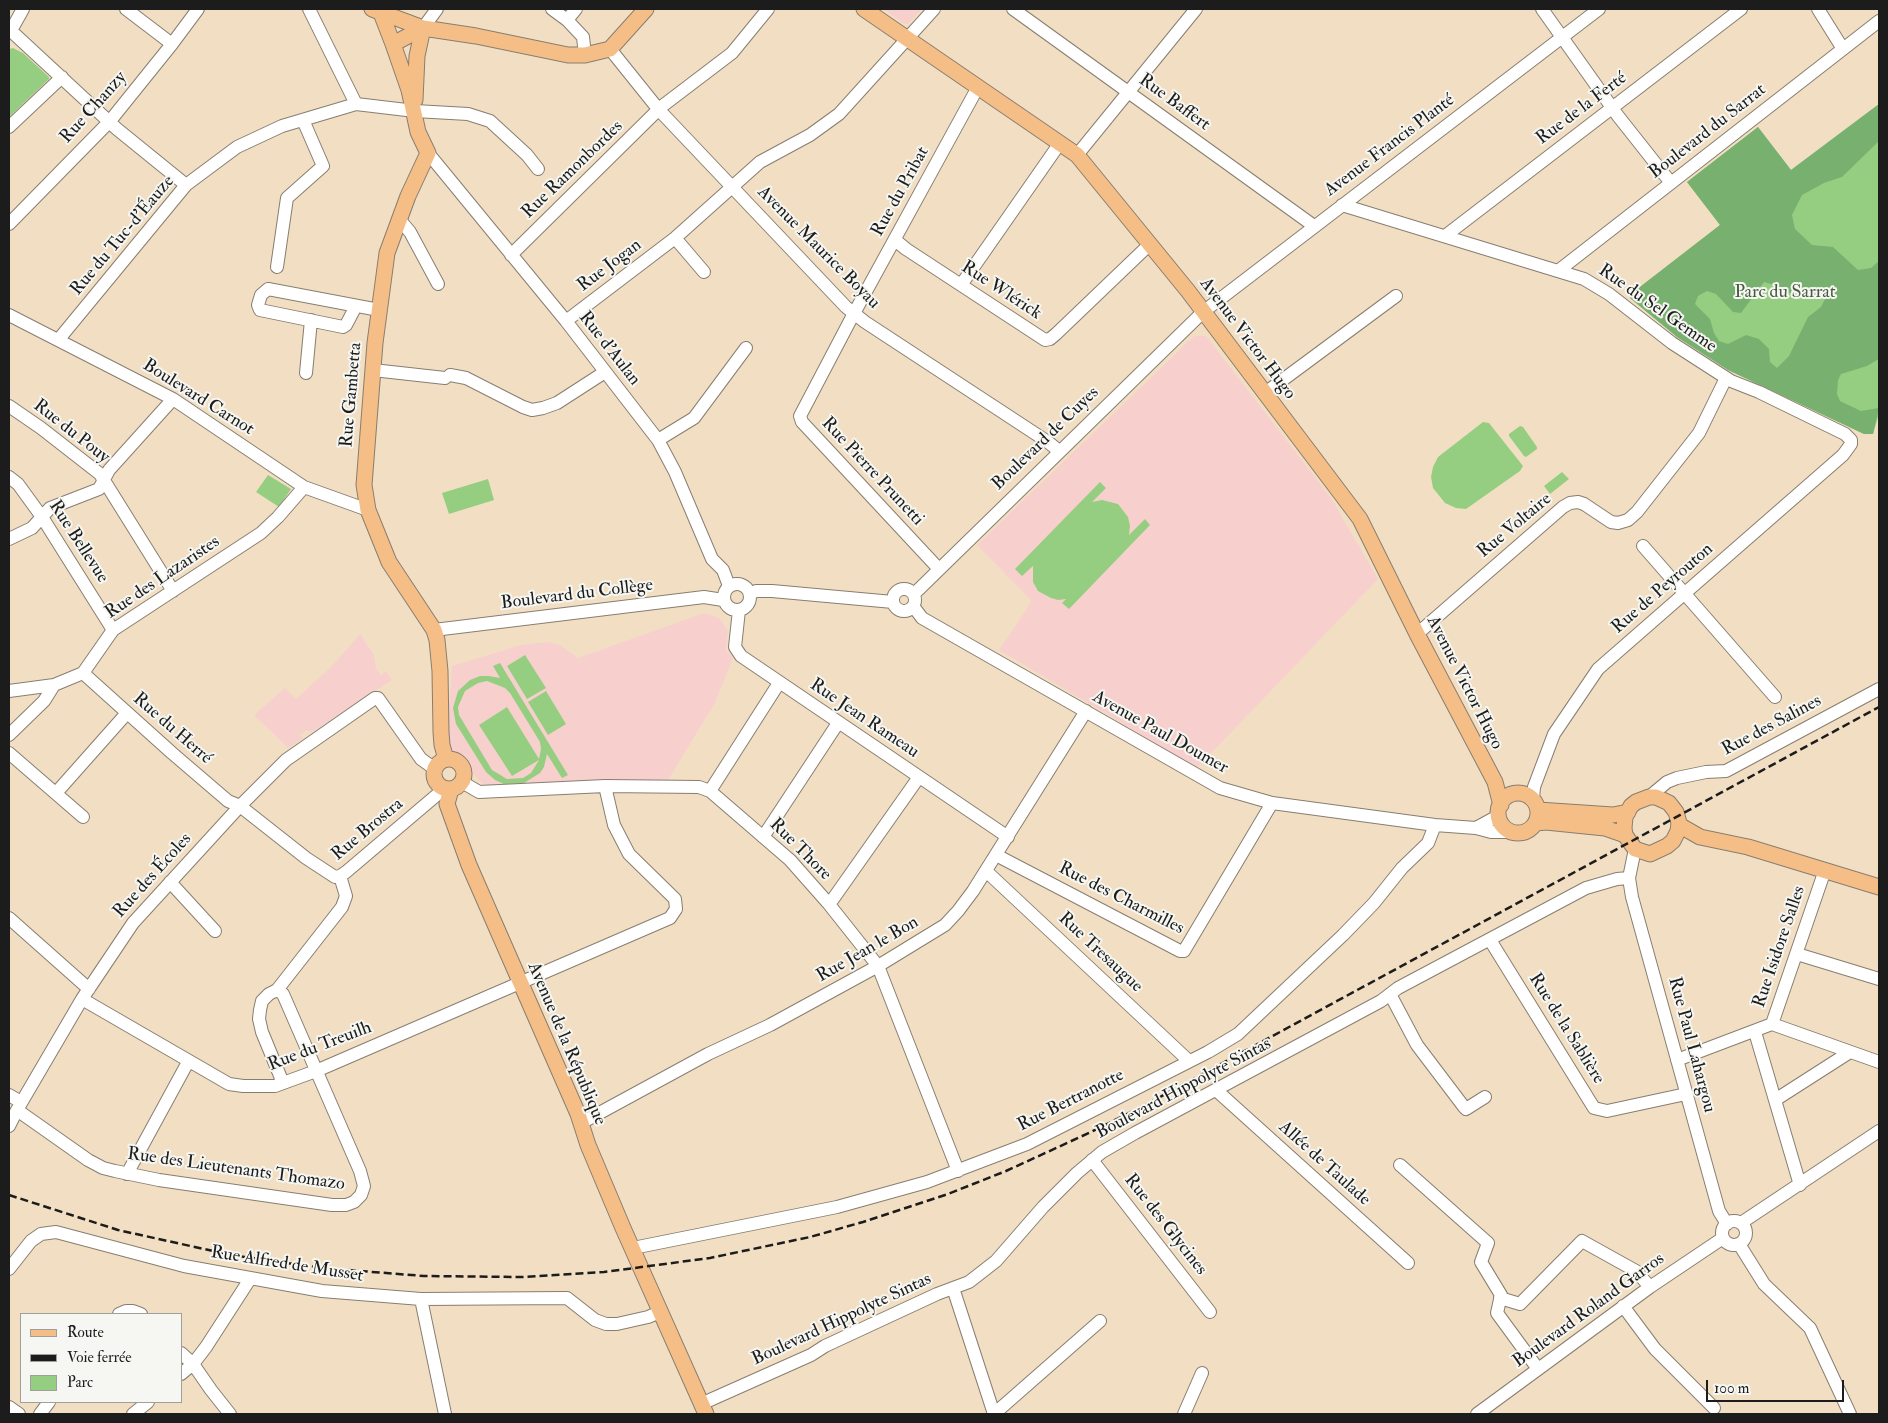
<!DOCTYPE html>
<meta charset="utf-8">
<style>
body{margin:0}
#map{position:relative;width:1888px;height:1423px;overflow:hidden;background:#f2dfc3;font-family:"IM FELL Double Pica",serif}
canvas{display:block}
.frame{position:absolute;inset:0;border:10px solid #1c1c1c;pointer-events:none}
.legend{position:absolute;left:20px;top:1313px;width:162px;height:90px;box-sizing:border-box;background:#f6f6f2;border:1px solid #9f9f9c;margin:0;padding:6px 9px;list-style:none;font-size:15px;color:#1c1c1c}
.legend li{display:flex;align-items:center;gap:10px;height:25px}
.legend b{width:25px;border:1px solid #9f9f9c}
.scale{position:absolute;left:1706px;top:1380px;width:138px;height:22px;box-sizing:border-box;border:2px solid #1c1c1c;border-top:0;padding-left:6px;font-size:15px;line-height:18px;white-space:nowrap;color:#1c1c1c;-webkit-text-stroke:4px #f6f6f2;paint-order:stroke}
</style>
<div id="map">
<canvas width="1888" height="1423"></canvas>
<div class="frame"></div>
<ul class="legend">
<li><b style="height:6px;background:#f6be87"></b>Route</li>
<li><b style="height:6px;background:#1c1c1c"></b>Voie ferrée</li>
<li><b style="height:14px;background:#96ce81"></b>Parc</li>
</ul>
<div class="scale">100 m</div>
</div>
<script>
const c = document.querySelector('canvas').getContext('2d');
c.lineJoin = 'round';
function fillPath(path, color) { c.fillStyle = color; c.fill(path, 'evenodd'); }
const toPath = rows => new Path2D(rows.map(r => 'M' + r).join(''));
function stroke(path, color, width, dash) { c.strokeStyle = color; c.lineWidth = width; c.lineCap = dash ? 'butt' : 'round'; c.setLineDash(dash || []); c.stroke(path); }
function drawText(font, color, halo, rows, align = 'center') {
  c.font = font + ' "IM FELL Double Pica",serif'; c.lineWidth = 4; c.setLineDash([]); c.textBaseline = 'middle'; c.strokeStyle = halo; c.fillStyle = color; for (const [text, x, y, turn = 0] of rows) {
    c.save(); c.translate(x, y); c.rotate((+turn || 0) * Math.PI / 180); c.textAlign = isNaN(turn) ? turn : align; if (halo) c.strokeText(text, 0, 0); c.fillText(text, 0, 0); c.restore();
  }
}
fillPath(toPath([
 [881,9,922,9,908,24,904,24,885,10],
 [1194,336,1206,336,1331,498,1378,579,1197,768,999,650,1026,610,1031,600,977,545],
 [704,613,719,618,728,631,726,650,733,658,715,703,668,780,484,786,447,744,452,666,521,645,547,642,560,645,578,658],
 [360,634,374,655,376,668,381,675,386,671,392,680,317,729,311,732,306,730,300,735,303,738,288,748,254,715,285,688,296,699,331,667]
]), '#f7d0cd');
fillPath(toPath([
 [13,48,23,53,49,77,49,79,9,117,9,49],
 [1879,104,1879,414,1873,434,1864,434,1728,370,1677,337,1630,298,1636,290,1720,225,1687,182,1758,127,1791,170],
 [1483,422,1489,423,1523,466,1520,471,1466,509,1456,508,1445,503,1433,488,1431,477,1433,467,1438,457],
 [1520,426,1523,427,1537,447,1537,449,1526,457,1524,456,1509,436,1509,434],
 [1562,472,1569,479,1550,494,1544,486],
 [268,475,291,489,279,507,256,492],
 [488,479,494,500,449,514,442,493],
 [1100,482,1106,488,1092,502,1102,500,1118,504,1128,517,1130,526,1129,535,1145,519,1150,525,1069,609,1062,603,1066,599,1058,600,1051,598,1038,591,1033,582,1033,566,1022,576,1015,569],
 [525,655,546,688,527,699,507,666],
 [500,663,568,775,562,778,547,754,544,767,540,773,524,783,504,784,495,780,486,772,456,724,453,708,458,691,470,680,480,676,489,676,500,678,493,666],
 [487,681,505,688,510,693,540,742,541,749,539,759,507,707,479,725,512,776,539,760,531,773,523,778,507,779,492,770,459,715,458,707,465,691,478,683],
 [546,691,566,724,548,735,528,702]
]), '#96ce81');
fillPath(toPath([
 [1879,104,1879,141,1842,177,1824,183,1802,195,1792,215,1795,229,1812,245,1833,247,1858,270,1871,268,1879,261,1879,359,1867,366,1841,374,1838,380,1837,394,1840,401,1861,411,1879,408,1873,434,1864,434,1728,370,1677,337,1630,298,1636,290,1720,225,1687,182,1758,127,1791,170],
 [1764,282,1778,286,1792,294,1802,287,1816,287,1825,299,1821,307,1808,317,1789,356,1777,368,1770,362,1769,349,1759,339,1746,335,1728,344,1719,341,1714,333,1710,319,1695,304,1698,296,1707,291,1716,294,1733,312,1741,313]
]), '#78b16f');
const minor = toPath([
 [126,9,172,44],
 [309,9,356,104],
 [552,9,567,20,583,37,585,55],
 [1013,9,1314,226],
 [1542,9,1618,116,1671,183],
 [1818,9,1843,49],
 [567,20,576,9],
 [423,28,437,9],
 [9,29,117,129,186,185],
 [9,30,14,25,23,9],
 [610,49,659,110,846,307,865,322,1048,442,1059,451],
 [9,127,62,77],
 [428,153,566,321,658,440,675,472,712,559,723,570,729,586],
 [1077,155,1196,9],
 [1342,205,1584,279,1609,294,1672,343,1731,381,1759,392,1845,434,1851,440,1851,444,1843,455,1598,669,1554,734,1534,787,1533,800],
 [399,219,410,232,438,284],
 [9,224,110,121,172,44,198,9],
 [1445,236,1741,9],
 [675,238,704,272],
 [895,240,906,249,1045,340,1050,339,1056,334,1150,244],
 [511,255,661,107,732,53,768,9],
 [277,267,287,198,323,166,303,120],
 [1558,271,1879,21],
 [961,285,1060,143],
 [356,306,346,325,343,327,260,310,258,305,261,295,268,289,379,310],
 [9,315,173,399,304,487,368,510],
 [566,321,675,238,760,162,810,135,839,114,934,9],
 [59,339,186,185,237,147,282,126,356,104,415,111,468,114,490,121,527,155,538,169],
 [373,370,445,378],
 [306,373,311,320],
 [450,375,466,378,523,407,532,410,543,408,557,403,605,372],
 [1265,393,1396,296],
 [9,406,41,428,100,474,173,591],
 [658,440,694,418,746,348],
 [9,477,18,484,42,517,113,630],
 [9,539,32,528,50,508,99,489,109,470,173,399],
 [1643,546,1775,697],
 [938,568,802,422,800,416,852,317,978,87],
 '724 597a13 13 0 1 1 26 0a13 13 0 1 1-26 0Z',
 '893 600a11 11 0 1 1 22 0a11 11 0 1 1-22 0Z',
 [750,594,756,591,772,591,893,602],
 [914,594,1203,312,1599,9],
 [913,606,922,618,1220,788,1272,803,1435,825,1476,828,1491,832,1512,832],
 [739,610,735,647,741,656,1008,837],
 [434,630,704,597,723,600],
 [1417,634,1563,507,1570,503,1578,502,1584,504,1611,522,1618,523,1628,520,1637,512,1699,433,1726,378],
 [83,673,172,753,228,801,240,806,306,858,335,877,340,876,346,872,445,788],
 [9,691,54,685,83,673,113,630,261,533,278,517,304,487],
 [9,735,44,701,54,685],
 [9,753,83,817],
 [462,782,479,792,605,786,699,787,710,791,790,860,828,903,878,966,958,1171],
 [710,791,779,683],
 [56,793,127,713],
 [1649,797,1667,782,1677,778,1706,772,1726,771,1879,689],
 [1476,828,1498,816],
 [763,837,838,723],
 [1635,849,1629,878,1632,897,1719,1211,1727,1224],
 [996,855,1180,951,1184,951,1272,803],
 [986,871,1189,1061],
 [170,882,215,931],
 [828,903,833,899,919,777],
 [9,918,89,989],
 [1490,940,1594,1108,1607,1111,1686,1094],
 [1797,954,1879,979],
 [1390,994,1417,1045,1464,1107,1466,1109,1485,1097],
 [82,999,229,1084,243,1086,275,1086,316,1071,670,918,676,909,675,899,629,854,614,825,605,786],
 [1772,1024,1879,1062],
 [1755,1032,1800,1185],
 [1677,1060,1772,1024,1825,870],
 [283,1083,262,1032,259,1019,260,1010,262,1001,269,994,277,990,342,907,346,896,340,876],
 [1216,1090,1408,1263],
 [9,1095,21,1102],
 [1775,1100,1850,1052],
 [17,1110,88,1160,103,1168,115,1171,159,1180,332,1205,346,1205,354,1202,361,1195,364,1186,360,1171,283,994,277,990],
 [581,1123,708,1054,770,1025,878,966,945,925,958,911,973,891,1086,711],
 [9,1126,17,1110,82,999,133,923,240,806,286,760,375,698,378,698,421,759,435,769],
 [1092,1160,1210,1312],
 [1400,1165,1488,1243,1481,1262,1501,1295,1497,1313,1538,1369],
 [127,1174,188,1062],
 '1722 1233a12 12 0 1 1 24 0a12 12 0 1 1-24 0Z',
 [1741,1223,1879,1131],
 [1739,1244,1764,1284,1810,1328,1850,1414],
 [633,1248,837,1207,927,1182,1027,1144,1208,1052,1238,1034,1343,935,1374,903,1402,868,1428,843,1435,825],
 [9,1269,31,1241,41,1234,56,1232,184,1266,322,1291,421,1299,567,1298,595,1320,606,1324,617,1324,648,1317,660,1312],
 [953,1288,994,1414],
 [1500,1298,1520,1304,1582,1241,1636,1271,1650,1287],
 [421,1299,445,1414],
 [1623,1306,1655,1349,1714,1408],
 [119,1314,126,1311,133,1311,141,1314],
 [181,1353,193,1364,211,1390,230,1414],
 [181,1374,193,1364,206,1347,250,1279],
 [701,1404,811,1355,825,1346,937,1294,969,1282,996,1261,1043,1207,1077,1173,1102,1152,1135,1133,1381,1001,1398,988,1586,888,1617,879,1629,878],
 [9,1407,19,1414],
 [40,1414,49,1402],
 [133,1414,148,1402],
 [994,1414,1100,1321],
 [1184,1414,1202,1373],
 [1477,1414,1650,1287,1723,1238]
]);
const major = toPath([
 [372,9,423,28,476,36,568,55,585,55,610,49,646,9],
 [864,9,1077,155,1188,291,1360,519,1417,634,1495,782,1501,805],
 [381,13,393,44],
 [423,28,393,44,409,90,418,132,428,153,408,196,387,253,375,343,364,485,368,510,389,562,434,630,437,640,440,671,441,732,442,745,446,759],
 [415,100,417,56,423,28],
 '434 774a15 15 0 1 1 30 0a15 15 0 1 1-30 0Z',
 [451,789,447,804,469,865,578,1114,588,1145,623,1228,706,1414],
 '1498 813a20 20 0 1 1 40 0a20 20 0 1 1-40 0Z',
 [1649,797,1656,797,1669,803,1676,812,1679,823,1678,831,1673,841,1667,846,1650,854,1635,849,1625,835,1624,828,1625,817,1631,806,1636,802,1649,797],
 [1538,810,1613,815,1628,812],
 [1536,823,1546,822,1605,828,1625,835],
 [1679,825,1700,837,1748,847,1879,887]
]);
stroke(minor, '#877e70', 14);
stroke(major, '#877e70', 17);
stroke(minor, '#fff', 12);
stroke(major, '#f6be87', 15);
stroke(toPath([
 [9,1195,118,1230,231,1255,322,1268,424,1276,522,1277,604,1272,710,1258,810,1237,863,1222,948,1194,1006,1171,1091,1132,1149,1103,1879,707]
]), '#1c1c1c', 2.5, [8, 4]);
drawText('18px', '#1c1c1c', '#f6f6f2', [
 ["Rue Baffert",1174,103,36],
 ["Rue Chanzy",94,108,-48],
 ["Rue de la Ferté",1582,109,-37],
 ["Boulevard du Sarrat",1708,132,-38],
 ["Avenue Francis Planté",1390,146,-37],
 ["Rue Ramonbordes",573,170,-44],
 ["Rue du Pribat",901,192,-61],
 ["Rue du Tuc-d'Éauze",123,236,-50],
 ["Avenue Maurice Boyau",818,248,45],
 ["Rue Jogan",610,266,-37],
 ["Rue Wlérick",1001,291,33],
 ["Rue du Sel Gemme",1657,309,35],
 ["Avenue Victor Hugo",1247,339,53],
 ["Rue d'Aulan",609,349,52],
 ["Rue Gambetta",352,395,-85],
 ["Boulevard Carnot",198,398,32],
 ["Rue du Pouy",71,432,38],
 ["Boulevard de Cuyes",1046,439,-44],
 ["Rue Pierre Prunetti",872,472,47],
 ["Rue Voltaire",1515,526,-40],
 ["Rue Bellevue",78,542,57],
 ["Rue des Lazaristes",163,578,-34],
 ["Rue de Peyrouton",1663,589,-41],
 ["Boulevard du Collège",577,595,-7],
 ["Avenue Victor Hugo",1464,683,63],
 ["Rue Jean Rameau",864,719,34],
 ["Rue des Salines",1772,726,-28],
 ["Rue du Herré",172,729,41],
 ["Avenue Paul Doumer",1160,733,29],
 ["Rue Brostra",368,830,-40],
 ["Rue Thore",800,850,45],
 ["Rue des Écoles",153,876,-48],
 ["Rue des Charmilles",1121,899,27],
 ["Rue Isidore Salles",1780,947,-71],
 ["Rue Jean le Bon",868,950,-30],
 ["Rue Tresaugue",1100,953,43],
 ["Rue de la Sablière",1566,1029,58],
 ["Avenue de la République",566,1044,67],
 ["Rue Paul Lahargou",1691,1045,75],
 ["Rue du Treuilh",320,1047,-21],
 ["Boulevard Hippolyte Sintas",1184,1089,-28],
 ["Rue Bertranotte",1071,1101,-27],
 ["Allée de Taulade",1324,1164,42],
 ["Rue des Lieutenants Thomazo",236,1170,8],
 ["Rue des Glycines",1165,1225,52],
 ["Rue Alfred de Musset",287,1265,9],
 ["Boulevard Roland Garros",1589,1311,-36],
 ["Boulevard Hippolyte Sintas",842,1320,-25]
]);
drawText('18px', '#475a3f', '#f6f6f2', [
 ["Parc du Sarrat",1785,293]
]);
</script>
